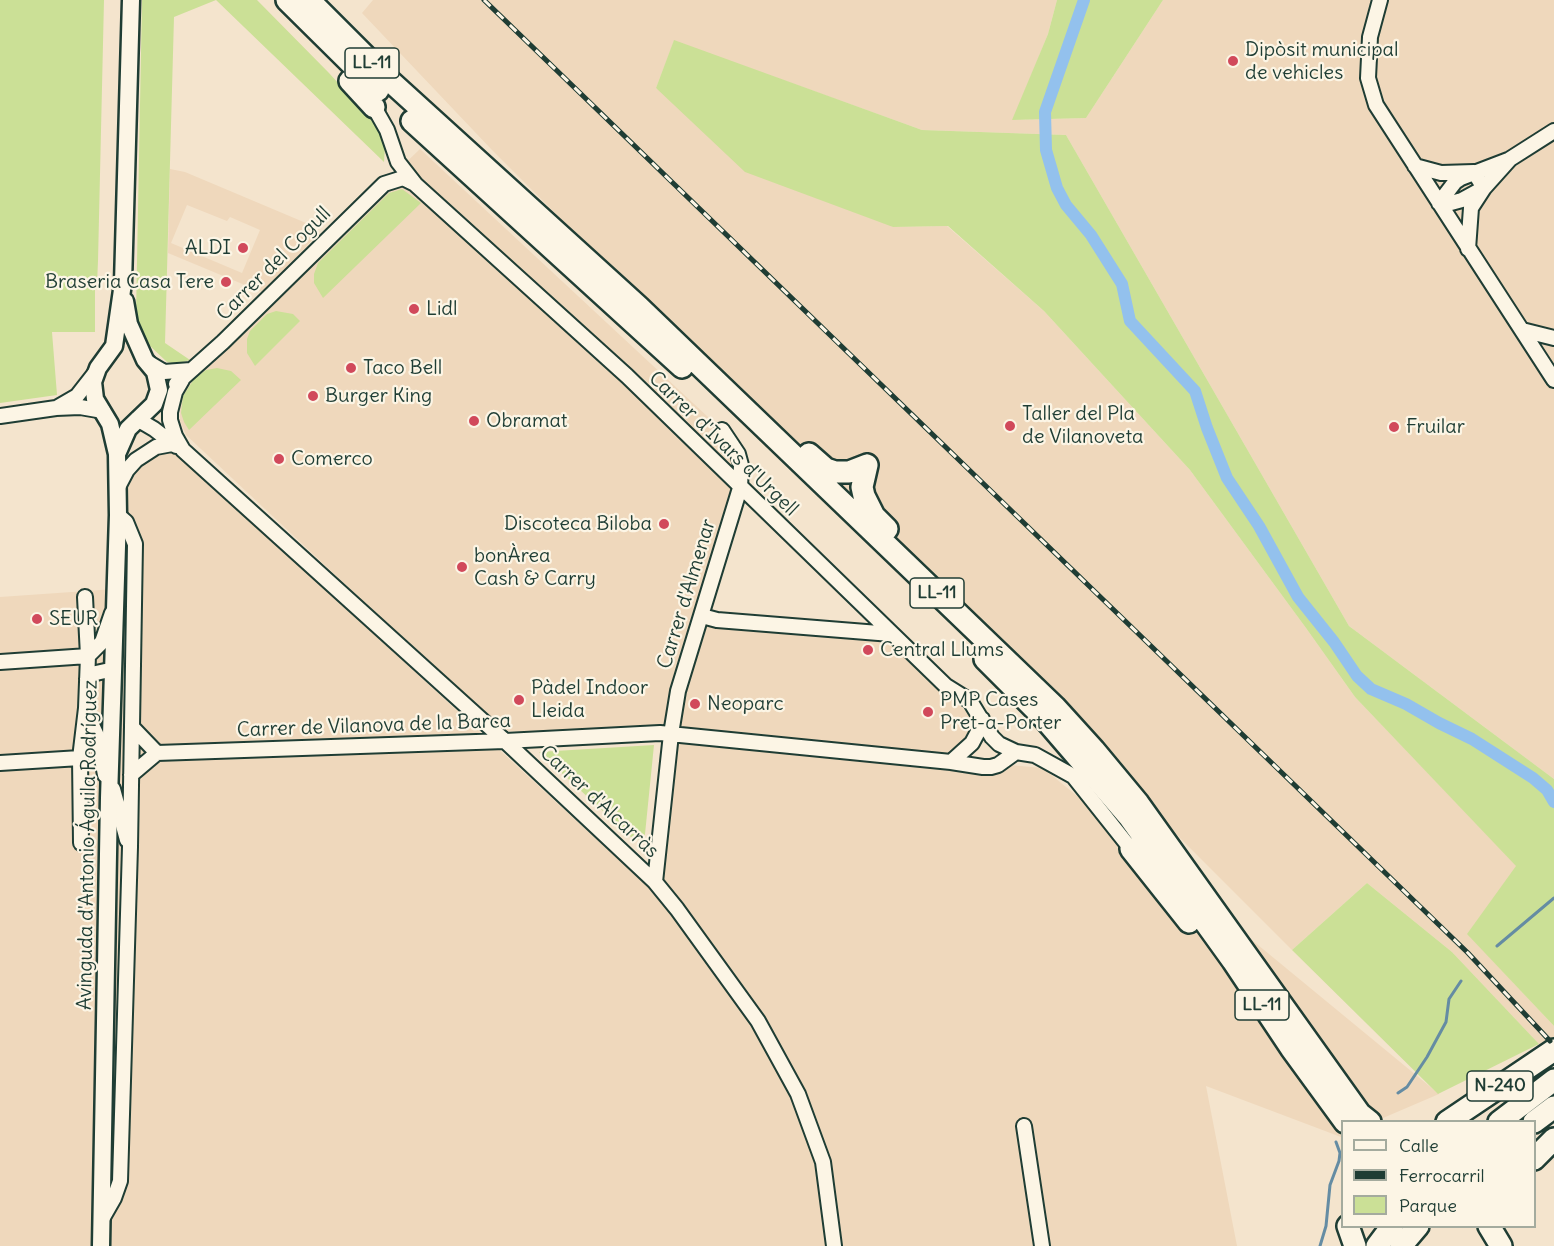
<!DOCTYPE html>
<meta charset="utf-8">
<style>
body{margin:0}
#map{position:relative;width:1554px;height:1246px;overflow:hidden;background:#f4e4cd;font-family:Delius,sans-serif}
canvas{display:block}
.legend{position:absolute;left:1341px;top:1120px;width:195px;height:108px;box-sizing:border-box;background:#fcf5e5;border:2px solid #a4ab9e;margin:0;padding:8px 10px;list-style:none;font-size:18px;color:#1f3d34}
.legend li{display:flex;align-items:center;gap:12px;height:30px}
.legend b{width:30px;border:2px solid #a4ab9e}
</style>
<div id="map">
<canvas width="1554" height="1246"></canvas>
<ul class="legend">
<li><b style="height:8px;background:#fcf5e5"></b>Calle</li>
<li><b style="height:8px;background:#1f3d34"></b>Ferrocarril</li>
<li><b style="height:16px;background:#cbe096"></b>Parque</li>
</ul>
</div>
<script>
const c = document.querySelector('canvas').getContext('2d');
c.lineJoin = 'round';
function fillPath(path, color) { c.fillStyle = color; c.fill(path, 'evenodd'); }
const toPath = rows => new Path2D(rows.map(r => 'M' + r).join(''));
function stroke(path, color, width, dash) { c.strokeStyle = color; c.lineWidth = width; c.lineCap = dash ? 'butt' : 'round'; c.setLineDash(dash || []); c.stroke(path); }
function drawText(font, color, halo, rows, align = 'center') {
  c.font = font + ' Delius,sans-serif'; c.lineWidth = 4.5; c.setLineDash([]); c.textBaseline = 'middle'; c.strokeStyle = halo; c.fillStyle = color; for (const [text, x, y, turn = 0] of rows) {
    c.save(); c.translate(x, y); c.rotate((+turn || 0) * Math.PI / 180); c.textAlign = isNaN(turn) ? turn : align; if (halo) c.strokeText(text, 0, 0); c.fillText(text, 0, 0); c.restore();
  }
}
fillPath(toPath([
 [373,0,1057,0,1048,34,1013,120,1086,118,1163,0,1554,0,1554,779,1349,626,1066,135,922,130,674,41,656,88,893,227,947,226,1044,311,1190,470,1306,628,1355,697,1517,866,1468,934,1554,1026,1554,1060,1452,952,1367,883,1292,950,492,150,362,13],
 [420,149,722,430,741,465,704,617,882,631,981,726,953,760,1043,768,1439,1094,1376,1121,1342,1122,1342,1136,1341,1137,1206,1086,1237,1246,0,1246,0,597,115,589,125,483,149,457,174,450,684,920,655,882,671,734,502,731,186,435,180,421,180,400,187,385,217,358,280,284],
 [170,169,185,172,306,223,318,234,264,293,168,253],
 [187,205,227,221,230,217,260,230,242,273,171,243]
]), '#efd8bc');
fillPath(toPath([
 [0,0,104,0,98,261,97,284,95,284,95,332,52,332,57,395,0,403],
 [142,0,257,0,329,73,360,107,377,127,385,147,384,162,216,0,174,17,165,343,190,360,176,364,167,362,149,345,140,328,136,314],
 [1057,0,1163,0,1086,118,1012,120,1048,34],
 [674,40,922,130,1066,135,1349,626,1554,779,1554,1026,1467,934,1516,866,1355,697,1306,628,1190,470,1044,311,948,226,893,227,745,172,656,88],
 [402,189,421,203,323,298,314,283,314,274,318,263,389,193],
 [276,311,293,314,300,321,255,366,247,353,247,339,250,331,267,314],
 [217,368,231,371,241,380,189,430,184,422,181,413,183,396,194,379,206,370],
 [654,745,645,834,643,838,637,840,632,838,539,752],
 [1367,883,1452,952,1539,1044,1438,1094,1292,950]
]), '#cbe096');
stroke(toPath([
 [1497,946,1554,898],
 [1398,1093,1407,1087,1427,1057,1446,1022,1449,999,1461,981],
 [1320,1246,1326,1226,1330,1185,1339,1161,1340,1153,1336,1142]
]), '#658ca3', 3);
stroke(toPath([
 [1084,0,1045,112,1046,150,1057,188,1066,205,1091,235,1122,284,1130,321,1195,391,1207,428,1227,478,1259,526,1298,597,1334,642,1357,676,1371,689,1406,704,1439,723,1472,739,1533,778,1547,790,1554,802]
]), '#93c1ed', 12);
const minor = toPath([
 [1380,0,1370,37,1368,78,1376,105,1554,380],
 [374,107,387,130,398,162,416,185,627,376,946,686,970,701,992,737,999,744,1016,752,1035,755,1073,776,1131,849],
 [1415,166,1441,173,1474,172,1484,188,1471,208,1468,249],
 [1439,203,1451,203,1462,200,1484,188,1510,159,1554,131],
 [1439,203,1455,182,1461,178,1508,160],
 [1522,330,1554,338],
 [149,363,164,372,191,370],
 [182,380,175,392,170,412,170,420,175,436,183,450,505,741,655,882,677,909,758,1021,798,1094,823,1162,834,1246],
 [176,384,223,342,384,184,403,178,415,184],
 [58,407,77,396,95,373],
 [0,416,56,408,80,407,103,411],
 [137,419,154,429,176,446],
 [117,489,127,470,136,460,156,447,172,444],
 [702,616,717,620,891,634],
 [0,662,88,656,102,642,112,613],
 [87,679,96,673,105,671,113,672],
 [86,712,98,738,105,775],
 [132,727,157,753],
 [951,762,972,743,981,726,982,719],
 [0,763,80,758],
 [131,775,157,753,505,741,660,733,951,762,983,767,991,767,998,765,1016,752],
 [113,789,127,840],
 [81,843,80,758,86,708,88,656,85,597],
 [655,882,671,734,678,691,740,488,741,465,738,454,722,430],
 [1024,1126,1042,1246],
 [102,1219,114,1198,120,1181,130,847,135,544,126,522,118,515]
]);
const tertiary = toPath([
 [117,454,128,429,154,404,159,390,155,372,145,360,129,324,125,301],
 [101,1246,109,798,118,515,117,454,110,424,95,399,93,382,98,368,114,346,123,283,131,0]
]);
const trunk = toPath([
 [287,0,378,90],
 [309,0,389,80,639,307,1055,707,1094,750,1138,803,1360,1114,1370,1122],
 [350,81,374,107],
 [412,121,682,367],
 [809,454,826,469,835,472,849,472,867,465],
 [867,465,862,487,864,496,874,516,887,529],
 [985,659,1043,717,1130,818,1233,961,1291,1048,1345,1122],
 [1131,849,1189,922],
 [1447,1122,1554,1050],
 [1499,1122,1554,1080],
 [1534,1122,1554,1107],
 [1534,1159,1554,1139],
 [1348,1226,1355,1246],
 [1489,1226,1501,1246],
 [1377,1246,1392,1226],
 [1401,1246,1418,1226]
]);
stroke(minor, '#1f3d34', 18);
stroke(tertiary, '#1f3d34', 21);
stroke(trunk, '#1f3d34', 26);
stroke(minor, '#fcf5e5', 14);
stroke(tertiary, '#fcf5e5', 16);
stroke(trunk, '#fcf5e5', 21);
const rail = toPath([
 [484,0,1468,953,1550,1041]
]);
stroke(rail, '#1f3d34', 5);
stroke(rail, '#fcf5e5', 3, [9]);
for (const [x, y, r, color] of [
 [1233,61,6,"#d1495b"],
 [243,248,6,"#d1495b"],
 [226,282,6,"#d1495b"],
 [414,309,6,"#d1495b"],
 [351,368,6,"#d1495b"],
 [313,396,6,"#d1495b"],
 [474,421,6,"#d1495b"],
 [1010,426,6,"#d1495b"],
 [1394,427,6,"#d1495b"],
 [279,459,6,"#d1495b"],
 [664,524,6,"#d1495b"],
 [462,567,6,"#d1495b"],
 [37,619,6,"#d1495b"],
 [868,650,6,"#d1495b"],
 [519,700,6,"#d1495b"],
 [695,704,6,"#d1495b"],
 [928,712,6,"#d1495b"]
]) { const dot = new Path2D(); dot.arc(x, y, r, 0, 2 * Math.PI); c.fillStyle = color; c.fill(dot); stroke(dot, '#fcf5e5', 2); }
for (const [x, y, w] of [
 [372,63,54],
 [937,593,54],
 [1262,1005,54],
 [1500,1086,66]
]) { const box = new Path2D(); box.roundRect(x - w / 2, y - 15, w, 30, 4.5); c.fillStyle = '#fcf5e5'; c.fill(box); stroke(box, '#1f3d34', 1.5); }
drawText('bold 18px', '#1f3d34', null, [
 ["LL-11",372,63],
 ["LL-11",937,593],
 ["LL-11",1262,1005],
 ["N-240",1500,1086]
]);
drawText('20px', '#1f3d34', '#fcf5e5', [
 ["Dipòsit municipal",1245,50],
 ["de vehicles",1245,73],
 ["ALDI",231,248,"right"],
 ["Braseria Casa Tere",214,282,"right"],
 ["Lidl",426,309],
 ["Taco Bell",363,368],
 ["Burger King",325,396],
 ["Taller del Pla",1022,414],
 ["de Vilanoveta",1022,437],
 ["Obramat",486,421],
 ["Fruilar",1406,427],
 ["Comerco",291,459],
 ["Discoteca Biloba",652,524,"right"],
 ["bonÀrea",474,556],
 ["Cash & Carry",474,579],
 ["SEUR",49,619],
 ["Central Llums",880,650],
 ["Pàdel Indoor",531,688],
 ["Lleida",531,711],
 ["PMP Cases",940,700],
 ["Pret-a-Porter",940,723],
 ["Neoparc",707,704]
], 'left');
drawText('20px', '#1f3d34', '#fcf5e5', [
 ["Carrer del Cogull",274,264,-45],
 ["Carrer d'Ivars d'Urgell",723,444,44],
 ["Carrer d'Almenar",687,594,-73],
 ["Carrer de Vilanova de la Barca",374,726,-2],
 ["Carrer d'Alcarràs",599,802,43],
 ["Avinguda d'Antonio Águila Rodríguez",88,845,-89]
]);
</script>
